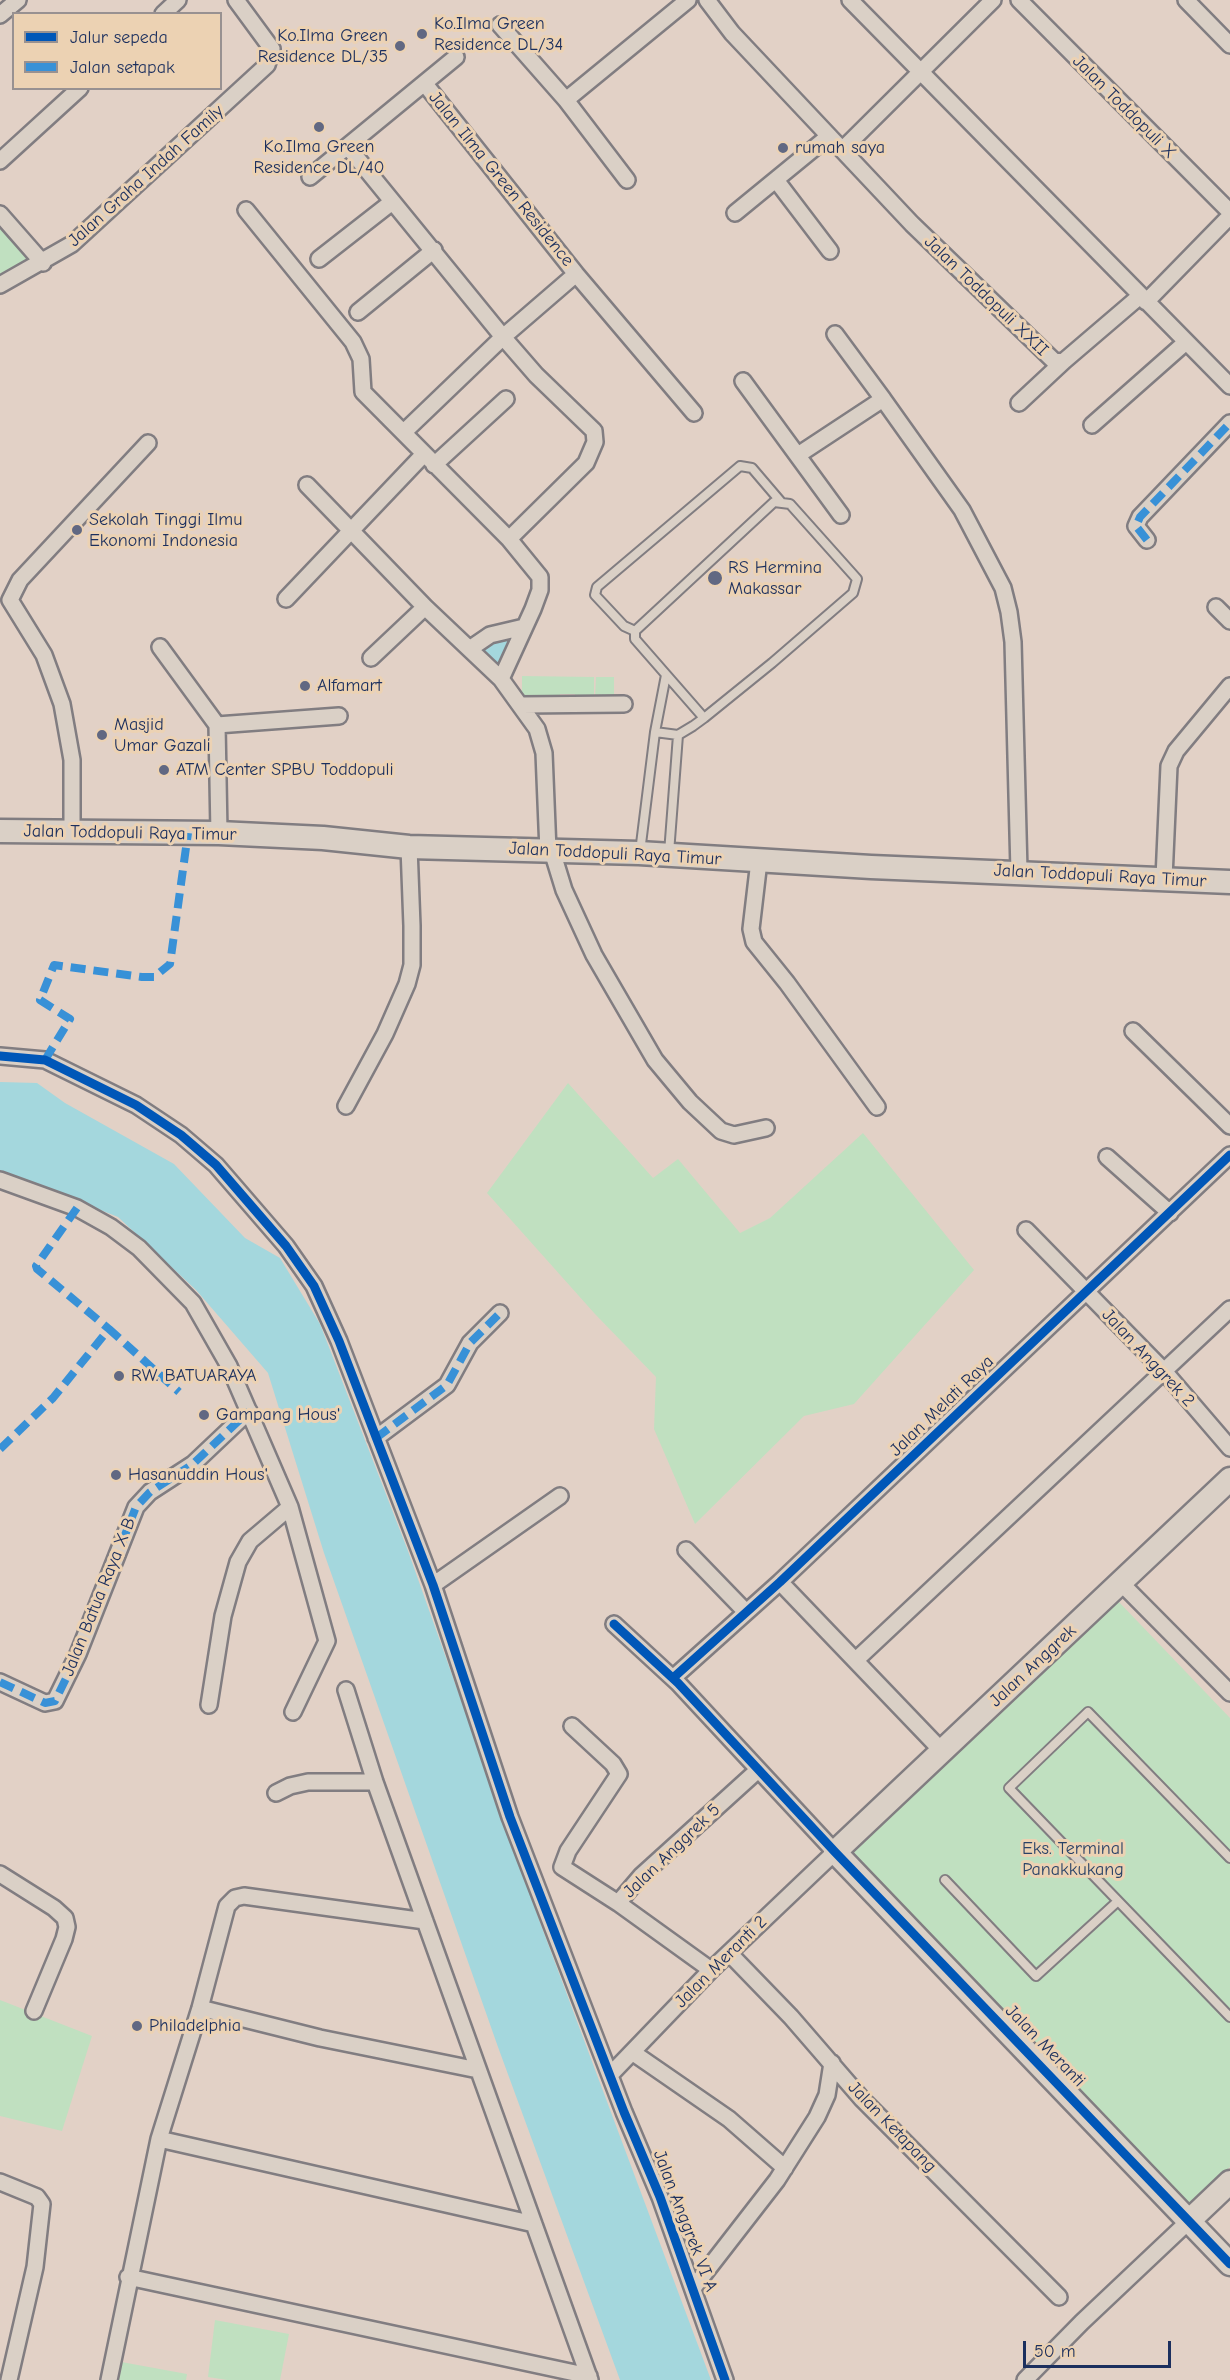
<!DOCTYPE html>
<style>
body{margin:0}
#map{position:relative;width:1230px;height:2380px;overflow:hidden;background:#e2d1c6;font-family:"Comic Neue",sans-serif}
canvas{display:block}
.legend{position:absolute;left:12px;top:12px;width:210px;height:78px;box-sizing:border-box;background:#ecd2b3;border:2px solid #989191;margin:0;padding:8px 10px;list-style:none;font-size:18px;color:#1b2f5e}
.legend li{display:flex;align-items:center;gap:12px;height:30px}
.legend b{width:30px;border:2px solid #989191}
.scale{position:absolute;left:1023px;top:2341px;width:148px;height:27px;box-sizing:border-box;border:3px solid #1b2f5e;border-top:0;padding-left:8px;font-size:18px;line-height:21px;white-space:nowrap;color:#1b2f5e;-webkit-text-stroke:4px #ecd2b3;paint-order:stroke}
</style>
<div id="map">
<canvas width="1230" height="2380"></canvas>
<ul class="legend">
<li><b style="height:8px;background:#0057b8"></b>Jalur sepeda</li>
<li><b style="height:8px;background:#3891d7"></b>Jalan setapak</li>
</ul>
<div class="scale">50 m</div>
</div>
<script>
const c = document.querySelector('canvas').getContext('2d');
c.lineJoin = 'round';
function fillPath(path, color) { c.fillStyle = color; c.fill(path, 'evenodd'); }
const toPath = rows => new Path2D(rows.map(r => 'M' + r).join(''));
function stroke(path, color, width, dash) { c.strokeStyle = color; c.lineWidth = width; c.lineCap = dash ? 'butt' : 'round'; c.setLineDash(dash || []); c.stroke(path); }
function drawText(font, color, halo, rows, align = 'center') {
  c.font = font + ' "Comic Neue",sans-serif'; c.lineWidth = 6; c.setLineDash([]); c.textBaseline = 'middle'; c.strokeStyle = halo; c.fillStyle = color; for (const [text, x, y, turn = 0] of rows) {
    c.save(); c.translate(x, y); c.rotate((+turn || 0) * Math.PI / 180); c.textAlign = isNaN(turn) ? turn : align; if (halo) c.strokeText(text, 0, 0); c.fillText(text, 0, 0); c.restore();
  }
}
fillPath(toPath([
 [0,214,43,263,0,285],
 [522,676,594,677,594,699,575,699,575,694,560,694,560,699,522,698],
 [596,677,614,677,614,699,595,699],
 [568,1083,653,1178,678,1159,740,1233,770,1218,863,1133,974,1270,854,1404,804,1416,695,1524,654,1429,656,1377,595,1314,487,1193],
 [1118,1601,1230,1718,1230,2167,1187,2208,851,1855],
 [0,2000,92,2036,62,2131,0,2116],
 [215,2320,289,2334,280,2380,227,2380,208,2377],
 [116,2361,187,2374,186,2380,112,2380]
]), '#c0e0c0');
fillPath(toPath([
 [517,632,500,672,478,649,491,639],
 [0,1082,37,1083,65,1103,174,1164,245,1238,280,1258,320,1324,408,1551,541,1925,711,2380,620,2380,498,2047,324,1553,268,1373,196,1290,118,1217,15,1176,0,1173]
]), '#a4d7dd');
const lane = toPath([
 [635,631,624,626,595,595,597,587,740,466,752,468,781,502],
 [655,732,678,735,693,726,704,718,772,663,853,593,857,579,790,504,774,502,635,631,635,639,704,718],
 [640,852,655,732,666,675],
 [669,853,678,735],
 [1230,1858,1088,1712,1009,1788,1230,2017],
 [945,1880,1036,1976,1118,1901]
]);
const street = toPath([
 [707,0,732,33,912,224,1055,362,1064,361,1140,296],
 [850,0,1230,386],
 [1019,0,1230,212],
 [1186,0,1230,45],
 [163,14,178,0],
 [0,15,18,0],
 [500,25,566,100,627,180],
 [425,84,576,274,694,413],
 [566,100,688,0],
 [348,147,503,337,536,375,594,431,595,442,586,463,509,539],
 [843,149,993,0],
 [0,161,80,88],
 [310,177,456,57],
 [776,180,830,251],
 [246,210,353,342,361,359,363,392,509,539,540,577,540,590,533,609,501,679],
 [735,213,829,136],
 [0,214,43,263],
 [319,259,392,202],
 [0,285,72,244,267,65,272,49,236,0],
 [1146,302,1230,216],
 [358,312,434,250],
 [743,381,841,515],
 [883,399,962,510,1003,588,1009,612,1013,642,1019,871],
 [1019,403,1064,361],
 [1092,425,1186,342],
 [404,432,503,337,576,274],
 [798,455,883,399,835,334],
 [434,465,506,399],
 [307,485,425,607],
 [1147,540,1136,526,1140,517,1230,423],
 [286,599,424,454],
 [1216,607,1230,621],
 [160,647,217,725,219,833],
 [471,648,490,635,524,627],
 [371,658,425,607,501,679,537,729,544,753,548,851],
 [522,705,624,704],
 [217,725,339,716],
 [72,831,72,760,62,704,44,655,10,600,20,580,148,443],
 [552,851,564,890,594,955,655,1060,690,1102,721,1131,734,1135,766,1128],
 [759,861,751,929,754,942,787,983,877,1107],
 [1164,878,1169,766,1176,751,1230,686],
 [1133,1031,1230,1126],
 [0,1056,45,1060,136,1105,181,1135,216,1165,286,1246,314,1286,339,1341,433,1585,510,1817,624,2112,660,2197,725,2380],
 [346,1106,385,1034,407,984,412,965,412,926,409,847],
 [1107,1157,1170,1213],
 [0,1180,77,1208,111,1227,139,1248,193,1303,229,1366,290,1507,327,1641,293,1712],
 [1026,1230,1163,1370,1230,1448],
 [376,1438,447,1385,470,1343,500,1313],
 [686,1550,746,1612],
 [780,1582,942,1751],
 [1121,1583,1230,1693],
 [433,1585,560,1496],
 [856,1660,1230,1309],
 [673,1678,780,1582,1230,1155],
 [0,1682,45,1703,55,1701,78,1654,136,1507,150,1492,193,1464,249,1411],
 [346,1690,375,1782,590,2380],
 [209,1705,223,1616,238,1562,250,1541,290,1507],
 [572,1726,613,1764,619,1774,568,1851,562,1867,618,1903],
 [276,1793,290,1786,308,1782,375,1782],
 [0,1874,54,1908,65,1918,67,1927,64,1939,34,2011],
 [729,1953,791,2017,862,2099,1059,2297],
 [711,1970,618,1903,641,1876,758,1770],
 [200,2008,320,2038,478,2070],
 [632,2052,729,2119,785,2168],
 [610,2075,711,1970,835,1852,678,1683,614,1624],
 [159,2139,534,2224],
 [0,2182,37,2197,42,2204,35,2267,9,2380],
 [128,2277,589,2376],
 [694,2287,777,2180,817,2117,827,2095,832,2063],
 [109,2380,159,2139,200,2008,227,1906,235,1898,244,1896,425,1921],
 [1025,2380,1082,2322,1190,2220]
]);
const secondary = toPath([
 [0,831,219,833,323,838,409,847,639,853,871,867,1230,882],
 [1230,1479,835,1852,1230,2264],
 [1190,2220,1230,2182]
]);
stroke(lane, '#817d81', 12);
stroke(street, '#817d81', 20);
stroke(secondary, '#817d81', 27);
stroke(lane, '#dad0c6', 8);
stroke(street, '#dad0c6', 15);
stroke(secondary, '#dad0c6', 22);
stroke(toPath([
 [1147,540,1136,526,1140,517,1230,423],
 [45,1060,70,1019,40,1000,54,965,142,977,154,977,170,964,188,833],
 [77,1208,36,1266,37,1269,109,1329],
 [376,1438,447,1385,470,1343,500,1313],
 [0,1449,53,1398,109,1329,179,1392],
 [0,1682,45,1703,55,1701,78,1654,136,1507,150,1492,193,1464,249,1411]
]), '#3891d7', 8, [15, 8]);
stroke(toPath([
 [0,1056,45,1060,136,1105,181,1135,216,1165,286,1246,314,1286,339,1341,433,1585,510,1817,624,2112,660,2197,725,2380],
 [614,1624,678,1683,835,1852,1230,2264],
 [673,1678,780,1582,1230,1155]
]), '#0057b8', 9);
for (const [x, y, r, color] of [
 [422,34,6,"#616882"],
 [400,46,6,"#616882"],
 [319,127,6,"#616882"],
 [783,148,6,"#616882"],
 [77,530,6,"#616882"],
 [715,578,8,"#616882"],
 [305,686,6,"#616882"],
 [102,735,6,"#616882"],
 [164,770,6,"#616882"],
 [119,1376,6,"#616882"],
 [204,1415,6,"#616882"],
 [116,1475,6,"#616882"],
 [137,2026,6,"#616882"]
]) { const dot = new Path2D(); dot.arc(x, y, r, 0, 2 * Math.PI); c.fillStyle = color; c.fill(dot); stroke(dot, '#ecd2b3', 2); }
drawText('18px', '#1b2f5e', '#ecd2b3', [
 ["Ko.Ilma Green",434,24],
 ["Residence DL/34",434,45],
 ["Ko.Ilma Green",388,36,"right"],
 ["Residence DL/35",388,57,"right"],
 ["Ko.Ilma Green",319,147,"center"],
 ["Residence DL/40",319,168,"center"],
 ["rumah saya",795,148],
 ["Sekolah Tinggi Ilmu",89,520],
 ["Ekonomi Indonesia",89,541],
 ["RS Hermina",728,568],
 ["Makassar",728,589],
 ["Alfamart",317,686],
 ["Masjid",114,725],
 ["Umar Gazali",114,746],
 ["ATM Center SPBU Toddopuli",176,770],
 ["RW. BATUARAYA",131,1376],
 ["Gampang Hous'",216,1415],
 ["Hasanuddin Hous'",128,1475],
 ["Philadelphia",149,2026]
], 'left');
drawText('18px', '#1b2f5e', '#ecd2b3', [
 ["Jalan Toddopuli X",1124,107,45],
 ["Jalan Graha Indah Family",146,176,-42],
 ["Jalan Ilma Green Residence",501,179,51],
 ["Jalan Toddopuli XXII",986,296,44],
 ["Jalan Toddopuli Raya Timur",130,833,1],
 ["Jalan Toddopuli Raya Timur",615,854,3],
 ["Jalan Toddopuli Raya Timur",1100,876,3],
 ["Jalan Anggrek 2",1148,1358,47],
 ["Jalan Melati Raya",942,1406,-44],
 ["Jalan Batua Raya X B",99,1597,-68],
 ["Jalan Anggrek",1033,1666,-43],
 ["Jalan Anggrek 5",672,1851,-44],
 ["Jalan Meranti 2",721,1962,-45],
 ["Jalan Meranti",1045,2046,46],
 ["Jalan Ketapang",892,2127,46],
 ["Jalan Anggrek VI A",685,2221,69]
]);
drawText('18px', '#294267', '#ecd2b3', [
 ["Eks. Terminal",1073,1849],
 ["Panakkukang",1073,1870]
]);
</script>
